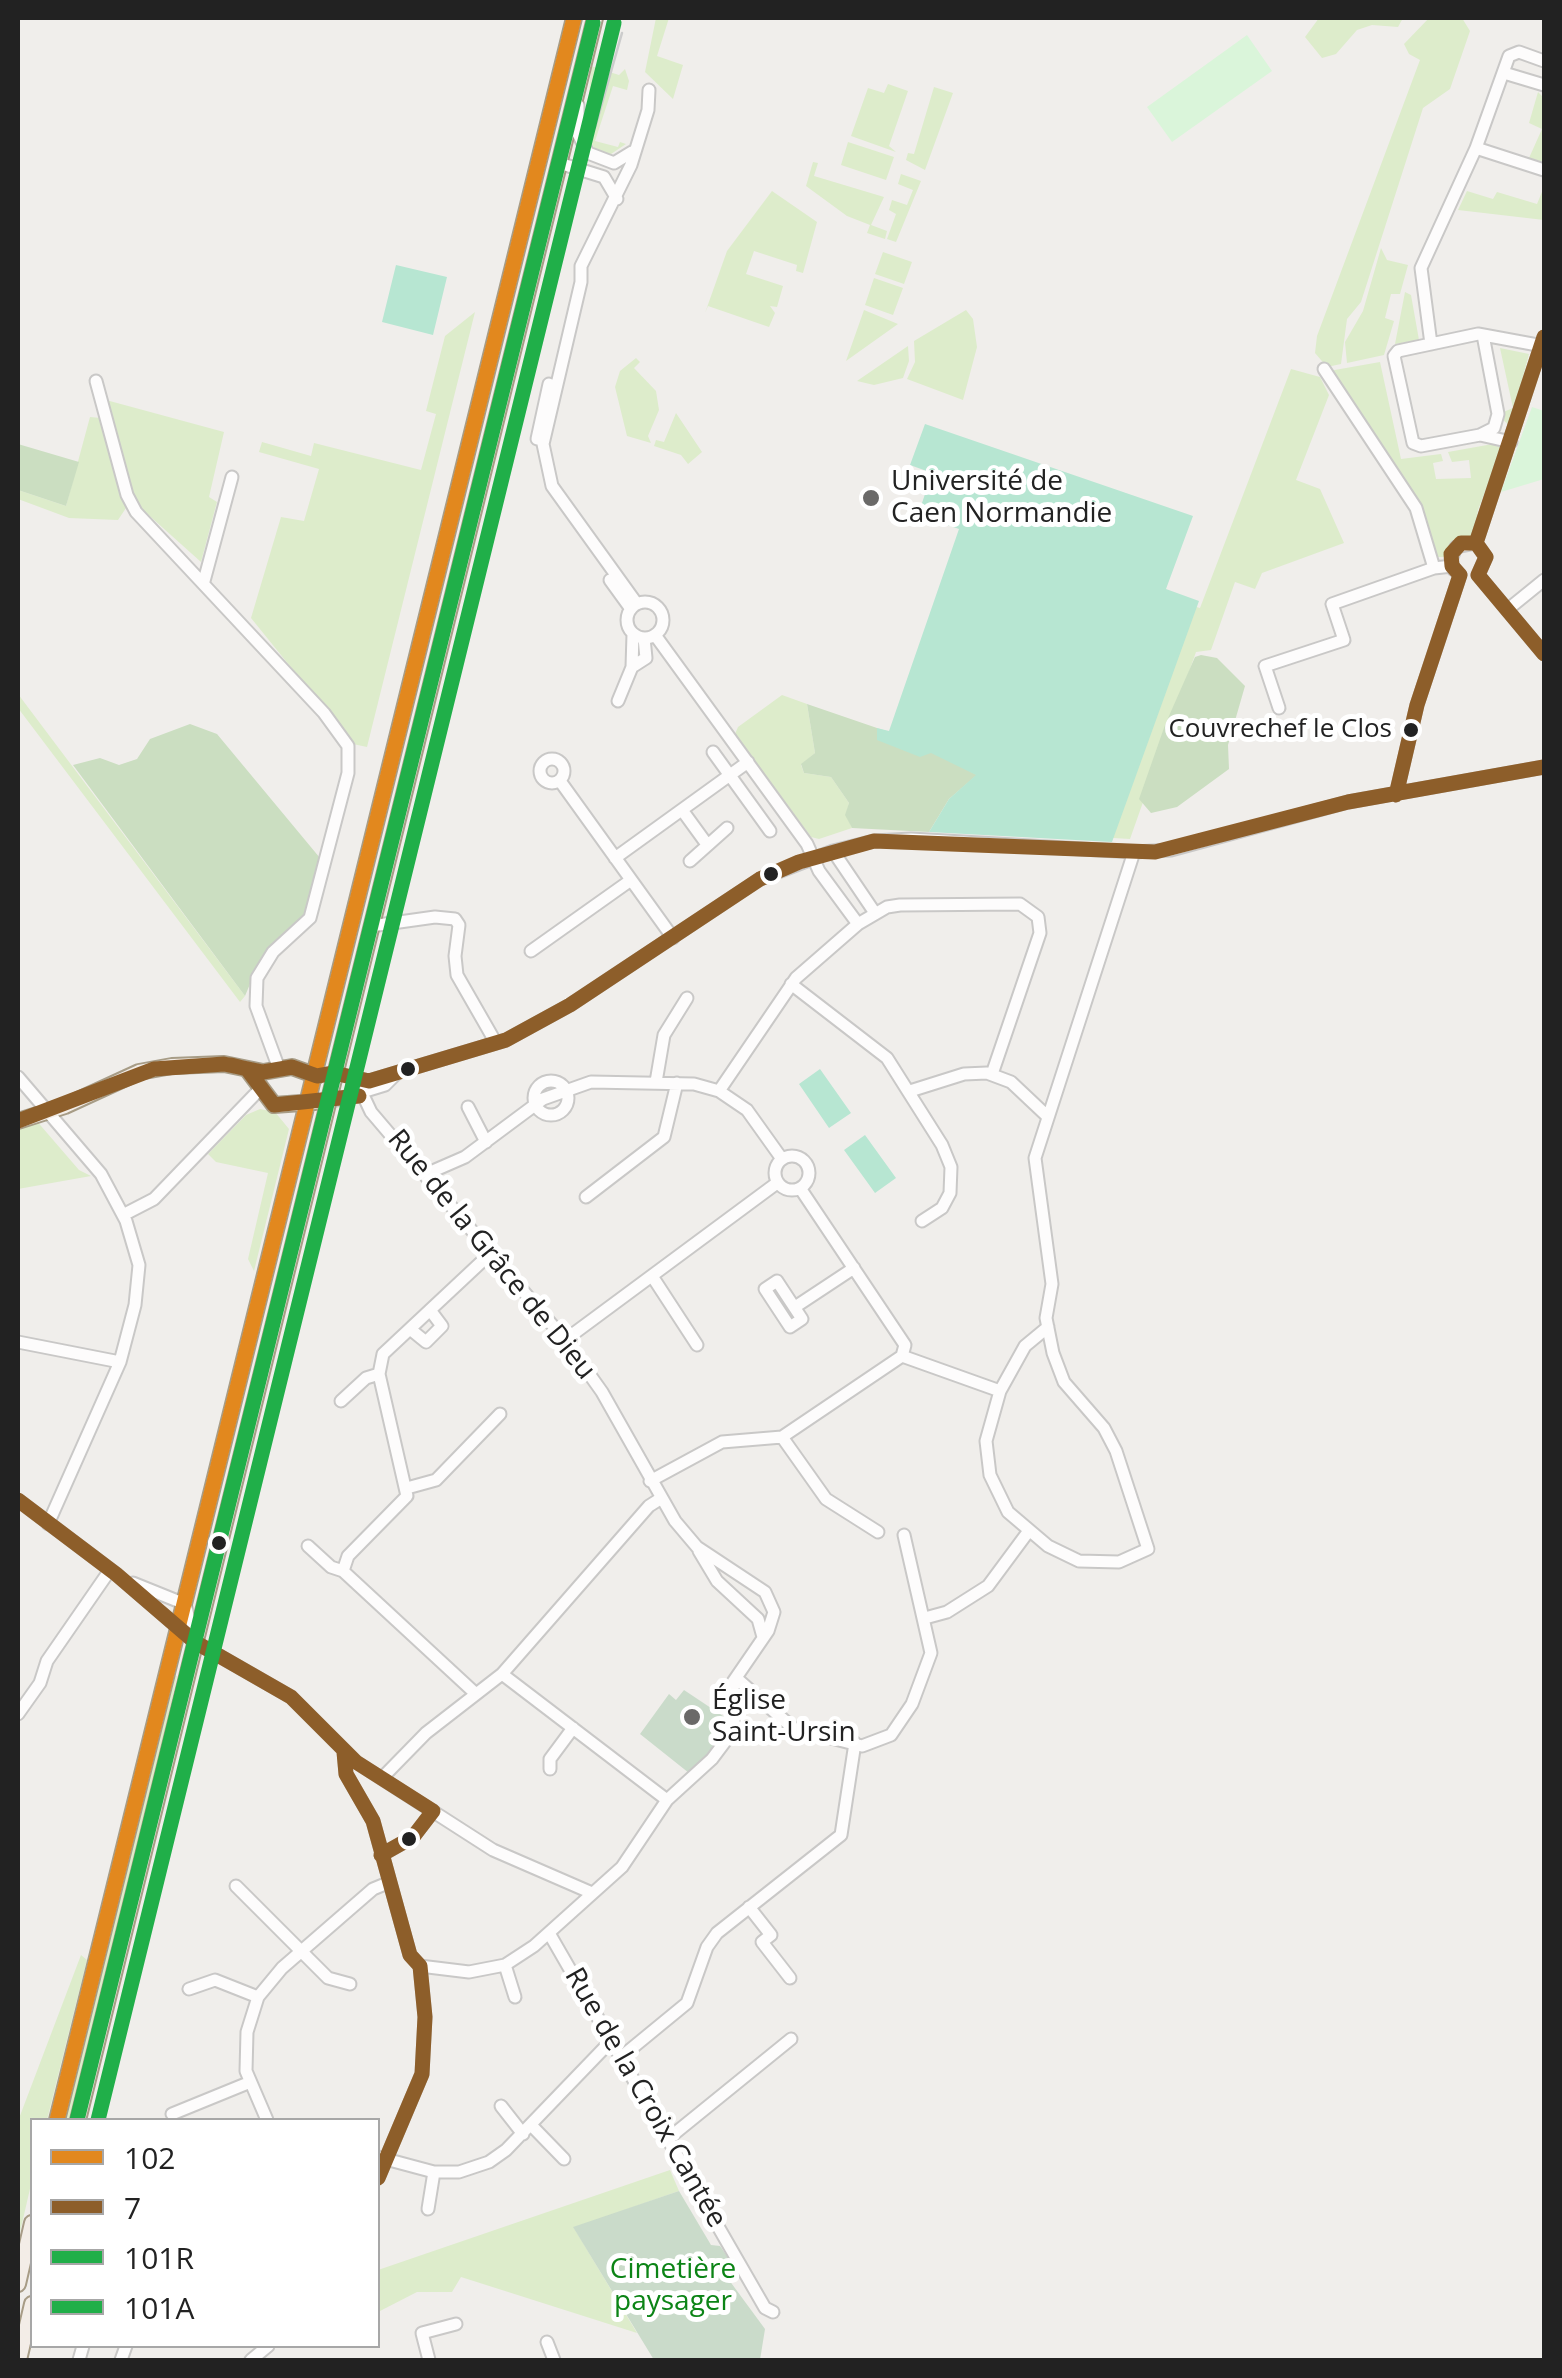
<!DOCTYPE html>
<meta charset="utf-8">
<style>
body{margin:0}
#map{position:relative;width:1562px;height:2378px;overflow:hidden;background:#f0eeeb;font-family:"Open Sans",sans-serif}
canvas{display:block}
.frame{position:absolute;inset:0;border:20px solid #222;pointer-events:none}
.legend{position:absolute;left:30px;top:2118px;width:350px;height:230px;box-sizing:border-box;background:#fff;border:2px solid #a7a7a7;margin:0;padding:12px 18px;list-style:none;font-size:30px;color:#222}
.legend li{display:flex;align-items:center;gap:20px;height:50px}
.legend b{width:50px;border:2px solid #a7a7a7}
</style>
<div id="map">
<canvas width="1562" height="2378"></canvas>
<div class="frame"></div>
<ul class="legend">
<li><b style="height:12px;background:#e2881e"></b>102</li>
<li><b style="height:12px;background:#8d5e2a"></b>7</li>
<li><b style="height:12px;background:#20af49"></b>101R</li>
<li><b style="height:12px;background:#20af49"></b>101A</li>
</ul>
</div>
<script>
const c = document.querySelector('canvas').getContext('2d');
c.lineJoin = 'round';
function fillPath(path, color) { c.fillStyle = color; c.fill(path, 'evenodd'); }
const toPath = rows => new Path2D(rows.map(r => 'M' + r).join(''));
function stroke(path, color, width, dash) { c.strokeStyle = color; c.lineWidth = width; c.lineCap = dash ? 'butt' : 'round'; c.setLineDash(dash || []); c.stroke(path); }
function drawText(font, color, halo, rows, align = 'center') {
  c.font = font + ' "Open Sans",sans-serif'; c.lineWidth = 10; c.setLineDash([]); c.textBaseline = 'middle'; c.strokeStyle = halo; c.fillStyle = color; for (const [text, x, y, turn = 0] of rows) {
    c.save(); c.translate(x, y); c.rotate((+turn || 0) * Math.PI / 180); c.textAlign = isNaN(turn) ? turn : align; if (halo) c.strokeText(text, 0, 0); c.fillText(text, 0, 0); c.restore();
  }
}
fillPath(toPath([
 [656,18,669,18,657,56,683,65,673,99,645,72],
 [1319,18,1403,18,1398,27,1372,25,1357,30,1336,54,1322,58,1305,37],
 [1429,18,1462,18,1470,31,1450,89,1423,108,1361,302,1347,319,1341,364,1327,367,1315,353,1317,336,1420,60,1409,54,1404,44],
 [591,66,619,75,625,69,629,81,627,90,613,86,595,141,618,147,620,142,626,144,611,154,597,151,586,138],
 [888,84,908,91,889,146,896,152,851,136,868,88,884,93],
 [934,87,953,93,925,170,906,160,908,153,914,154],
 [1538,92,1544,98,1544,162,1529,158,1542,129,1529,123],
 [848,142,894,157,886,180,841,165],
 [813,162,818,163,814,176,884,197,871,225,887,231,885,239,867,233,870,225,847,216,806,186],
 [901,174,921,181,896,242,887,239,896,214,889,210,892,200,907,205,913,190,898,184],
 [1544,187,1544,220,1458,210,1467,191,1493,199,1497,192,1537,204],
 [772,191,817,222,803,273,796,271,797,265,754,251,746,274,783,286,777,307,770,306,775,313,769,327,708,306,705,313,727,251],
 [1381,248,1387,260,1408,265,1400,294,1391,294,1385,318,1394,321,1384,355,1347,363,1345,342,1363,311],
 [883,252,912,262,904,284,875,274],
 [874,278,903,288,893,315,865,305],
 [1405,292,1411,295,1419,340,1395,344],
 [864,310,898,324,846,361],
 [966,310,973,319,977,347,963,400,907,379,915,362,914,341],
 [475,312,367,747,353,744,251,618,281,517,304,521,319,469,259,452,262,442,311,456,314,443,421,470,436,414,426,411,445,336],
 [908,346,909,361,903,378,874,385,857,381],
 [1500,348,1529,354,1510,426,1502,419,1501,413,1513,408],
 [636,358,640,362,634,368,656,391,659,410,648,436,651,443,627,436,615,387,620,371],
 [1380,362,1401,459,1441,454,1443,461,1433,463,1436,479,1471,478,1469,460,1452,462,1448,452,1504,442,1478,510,1473,539,1451,544,1447,557,1436,557,1429,538,1329,371],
 [1291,369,1320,377,1329,395,1296,480,1320,489,1344,543,1262,573,1255,589,1235,582,1211,650,1196,652,1130,839,1097,837,976,775,877,740,877,728,890,732,1077,572,1200,608],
 [106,400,224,432,209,497,217,502,201,562,134,502],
 [676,413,702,452,688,464,681,455,654,446,656,440,664,442],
 [90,417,101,418,126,508,118,520,69,518,18,499,18,490,66,506],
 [18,694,245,996,240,1002,18,708],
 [782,695,807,704,815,753,801,765,804,773,831,777,849,803,846,815,852,828,819,839,811,837,735,734,738,727],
 [260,1109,275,1112,289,1129,254,1271,248,1259,268,1173,216,1162,208,1154,246,1115],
 [35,1119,79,1170,91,1176,18,1189,18,1126],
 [173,1675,177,1676,141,1843,72,2120,63,2120],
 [81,1955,87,1960,47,2120,32,2120,32,2180,18,2241,18,2121],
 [670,2170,679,2191,574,2228,637,2333,461,2277,452,2292,417,2292,380,2311,378,2307,378,2270]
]), '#ddeccb');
fillPath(toPath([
 [18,444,79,462,66,506,18,490],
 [1201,655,1217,658,1245,686,1228,745,1229,769,1177,807,1151,813,1139,799,1165,725,1195,657],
 [807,704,877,728,878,740,931,752,977,775,949,799,929,832,852,828,845,815,849,803,831,777,804,773,801,764,815,753],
 [190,724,217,734,320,858,306,913,260,960,245,996,73,765,100,758,119,765,137,759,150,739]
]), '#cbdec1');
fillPath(toPath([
 [684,1690,726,1718,710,1752,689,1773,640,1734,669,1694,676,1700],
 [679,2191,711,2245,720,2246,732,2263,729,2280,765,2329,760,2360,654,2360,573,2227]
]), '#cadbca');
fillPath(toPath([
 [1247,35,1272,71,1172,142,1147,107],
 [1532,407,1544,411,1544,479,1501,492]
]), '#daf5da');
fillPath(toPath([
 [396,265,447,277,433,335,382,322],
 [925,424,1193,516,1166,589,1199,601,1112,842,929,832,949,799,976,775,931,753,920,757,877,740,877,728,889,731,959,529,918,515,932,473,910,465],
 [820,1069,851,1113,829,1128,799,1084],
 [865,1135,896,1178,875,1193,844,1150]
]), '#b7e6d2');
const minor = toPath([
 [1504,73,1544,85],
 [578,105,578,134,588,153,614,163,632,152],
 [1476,148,1509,56,1519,52,1544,61],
 [559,163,604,177,617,199],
 [1431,344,1421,268,1476,148,1544,170],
 [1324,369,1416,508,1434,568],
 [96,381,127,495,136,512,324,713,348,746,348,773,310,918,273,952,257,978,256,1006,278,1066],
 [1480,435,1494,428,1498,414,1483,335],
 [537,439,549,384],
 [1511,442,1480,435,1421,446,1413,443,1394,356,1398,351,1478,334,1543,346],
 [1476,543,1544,337],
 [1476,543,1486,557,1478,575],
 [1454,570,1451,560,1456,547,1476,543],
 [1478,575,1544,654],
 [610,580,631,609],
 [204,581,232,477],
 '627 620a18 18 0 1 1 36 0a18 18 0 1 1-36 0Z',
 [637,604,552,486,543,444,581,282,581,266,631,165,648,110,649,90],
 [1507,610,1544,580],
 [655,635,807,844,819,871,858,924],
 [632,667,646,658,644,638],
 [618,701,632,667,633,634],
 [1279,708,1265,666,1344,640,1332,604,1434,568,1452,566],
 [713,752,770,831],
 '540 771a12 12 0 1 1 24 0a12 12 0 1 1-24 0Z',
 [560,781,673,938],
 [1396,795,1417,705,1460,575],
 [682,810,706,843],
 [833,851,875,913],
 [615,858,748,762],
 [690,861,727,828],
 [371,926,435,917,455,919,459,925,455,956,457,975,496,1043],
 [531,951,631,880],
 [791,984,887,1058,942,1145,951,1167,950,1193,942,1208,922,1221],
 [317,1076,334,1073,369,1081,506,1040,570,1005,760,879,833,851,874,841,911,839,1134,852,1171,850,1348,802,1544,767],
 [18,1077,101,1174,126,1221,139,1265,135,1305,120,1362,48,1524],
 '534 1098a17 17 0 1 1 34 0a17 17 0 1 1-34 0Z',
 [369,1081,363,1095,371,1112,565,1340,602,1392,675,1521,697,1547,765,1592,774,1612,768,1631,733,1682,734,1722,727,1739,712,1759,667,1800,622,1867,534,1946,505,1965,469,1972,420,1966],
 [656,1082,664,1035,687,998],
 [719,1091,796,978,858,924,887,907,900,905,1020,904,1038,917,1040,933,992,1074],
 [910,1091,964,1074,987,1073,1011,1082,1046,1115],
 [336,1100,385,1085,396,1074],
 [468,1107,486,1142],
 '775 1173a17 17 0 1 1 34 0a17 17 0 1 1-34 0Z',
 [426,1174,465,1157,543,1099,591,1082,694,1084,719,1091,747,1110,782,1159],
 [800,1188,905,1345,902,1356],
 [586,1197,664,1137,677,1083],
 [123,1215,154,1199,262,1087],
 [652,1276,697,1345],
 [777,1281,802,1319,790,1327,765,1289,777,1281],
 [795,1307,854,1268],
 [1048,1327,1025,1346,1000,1391,986,1441,990,1475,1008,1512,1048,1546,1079,1561,1119,1562,1148,1549,1116,1451,1104,1428,1064,1382,1053,1353,1046,1318,1052,1284,1035,1158,1134,852],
 [410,1329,426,1342,442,1326,430,1310],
 [565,1340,777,1183],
 [18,1342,120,1362],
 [902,1356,1000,1391],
 [341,1401,366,1378,379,1374],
 [782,1437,826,1499,878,1532],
 [650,1481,722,1442,782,1437,902,1356],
 [407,1488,436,1480,500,1414],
 [18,1500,116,1574,195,1642,291,1697,356,1762,493,1850,592,1893],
 [308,1546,331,1567,343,1571,476,1694],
 [699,1551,717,1581,758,1619,763,1637],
 [343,1571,348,1556,407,1496,379,1374,383,1354,492,1252],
 [133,1583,185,1604,195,1642],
 [925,1618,947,1612,988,1586,1028,1532],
 [502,1674,667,1800],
 [736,1678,793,1728,862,1746,891,1735,912,1704,931,1653,904,1535],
 [18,1714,40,1683,47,1661,110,1570],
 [344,1751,346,1774,373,1821,410,1955,420,1966,425,2017,422,2074,378,2178],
 [550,1769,550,1759,573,1728],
 [382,1778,426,1733,502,1674,649,1506,660,1499],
 [381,1855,413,1837,433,1811],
 [236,1886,328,1978,350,1984],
 [749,1907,771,1935,762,1942,790,1978],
 [549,1933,765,2308,773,2312],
 [505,1965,515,1997],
 [189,1989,215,1980,258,1997],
 [620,2058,687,2003,707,1947,717,1933,841,1835,855,1743],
 [501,2106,523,2134],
 [172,2114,248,2083],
 [267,2120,246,2071,247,2032,258,1997,282,1968,373,1889,390,1882],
 [531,2125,564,2159],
 [669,2138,791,2039],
 [378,2157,434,2172,459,2172,489,2162,506,2150,610,2042],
 [428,2209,434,2172],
 [547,2342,554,2360],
 [79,2360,83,2346],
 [121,2360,126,2346],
 [251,2360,268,2346],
 [429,2360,422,2333,456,2324]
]);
const major = toPath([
 [247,1069,274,1105,315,1102],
 [18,1121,65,1106,139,1072,172,1066,224,1064,263,1072,292,1067,317,1076],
 [57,2120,574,18],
 [78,2120,595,18],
 [18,2284,32,2223],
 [19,2360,32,2304]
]);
stroke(minor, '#c9c8c7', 15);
stroke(major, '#a79c86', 18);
stroke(minor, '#fdfcfc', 11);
stroke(major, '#f3ede7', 14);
stroke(toPath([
 [595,128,622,33]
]), '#ccc', 2.5);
stroke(toPath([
 [57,2120,574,18]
]), '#e2881e', 15);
stroke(toPath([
 [1476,543,1544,337],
 [1476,543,1486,557,1478,575,1544,654],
 [1396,795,1417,705,1460,575,1452,566,1451,554,1461,543,1476,543],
 [231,1065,247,1069,274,1105,359,1096],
 [18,1121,154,1069,224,1064,263,1072,292,1067,317,1076,334,1073,369,1081,506,1040,570,1005,760,879,799,862,874,841,1155,852,1348,802,1544,767],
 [18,1500,116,1574,195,1642,291,1697,356,1762,433,1811,413,1837,381,1855],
 [344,1752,346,1774,373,1821,410,1955,420,1966,425,2017,422,2074,378,2178]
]), '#8d5e2a', 15);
stroke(toPath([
 [77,2120,593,23]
]), '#20af49', 15);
stroke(toPath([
 [98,2120,614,23]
]), '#20af49', 15);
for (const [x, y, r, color] of [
 [871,498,10,"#6a6968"],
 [1411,730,9,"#222"],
 [771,874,9,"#222"],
 [408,1069,9,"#222"],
 [219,1543,9,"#222"],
 [692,1717,10,"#6a6968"],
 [409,1839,9,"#222"]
]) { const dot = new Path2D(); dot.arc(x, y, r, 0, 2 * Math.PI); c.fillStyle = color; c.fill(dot); stroke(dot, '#fff', 4); }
drawText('26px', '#222', '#fff', [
 ["Couvrechef le Clos",1392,730]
], 'right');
drawText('28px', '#222', '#fff', [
 ["Université de",891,482],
 ["Caen Normandie",891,514],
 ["Église",712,1701],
 ["Saint-Ursin",712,1733]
], 'left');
drawText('28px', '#222', '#fff', [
 ["Rue de la Grâce de Dieu",491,1255,51],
 ["Rue de la Croix Cantée",645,2098,60]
]);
drawText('28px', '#0c8416', '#fff', [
 ["Cimetière",673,2270],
 ["paysager",673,2302]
]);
</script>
